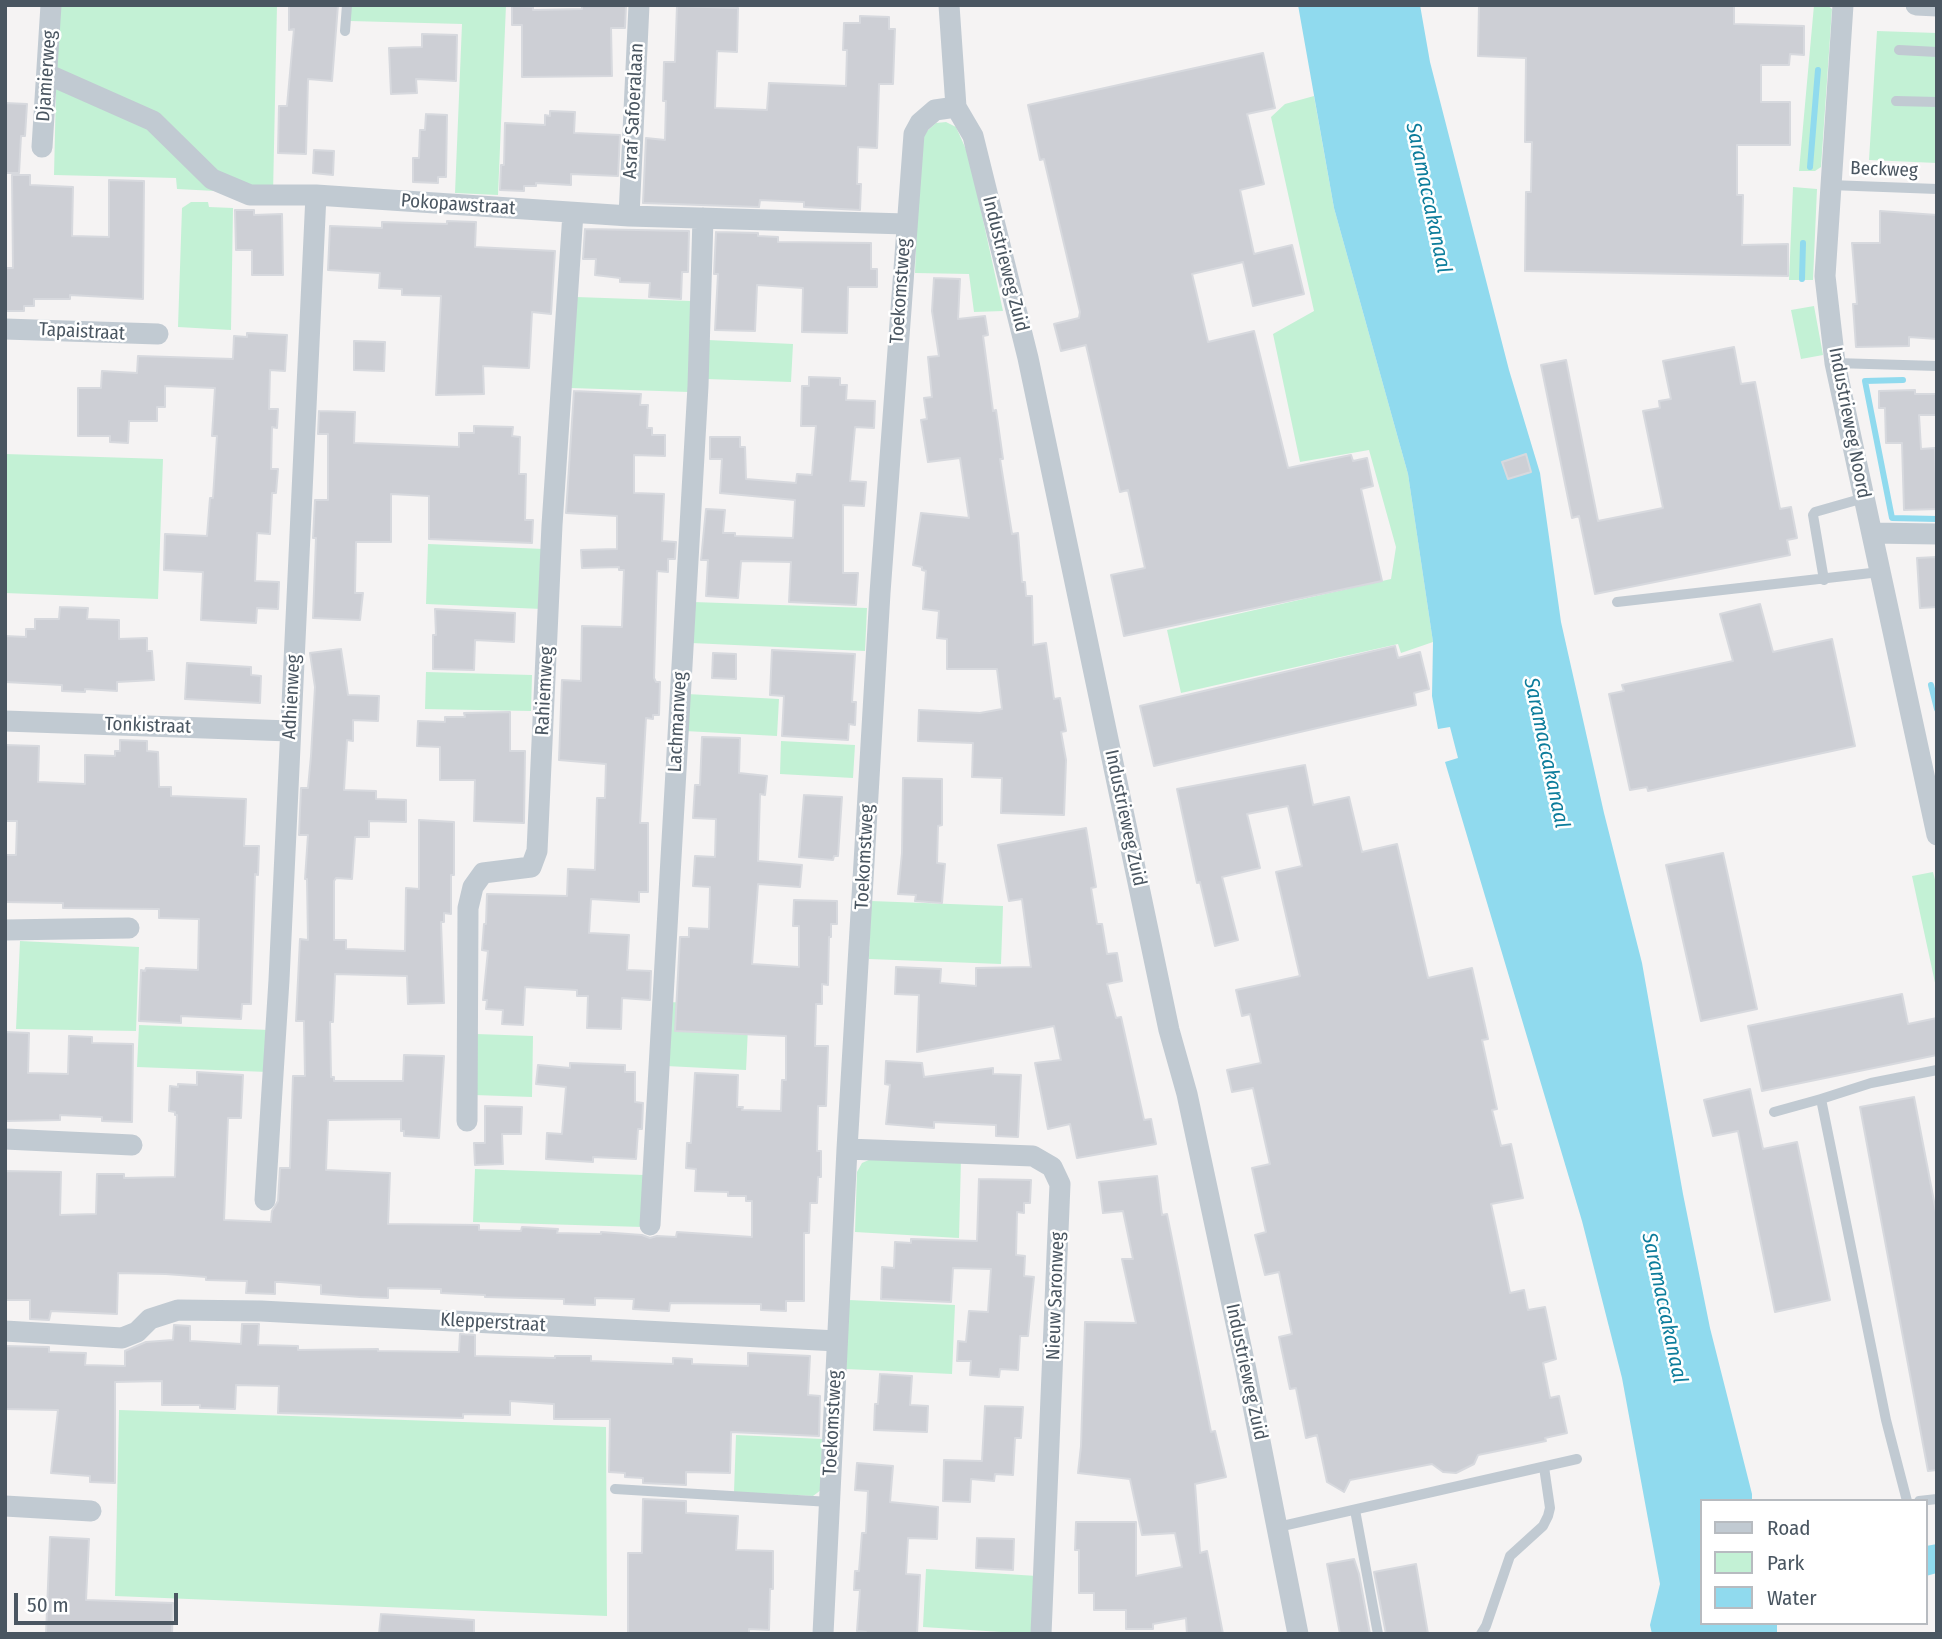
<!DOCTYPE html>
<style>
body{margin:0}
#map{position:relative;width:1942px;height:1639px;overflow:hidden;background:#f5f3f3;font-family:"Fira Sans Condensed",sans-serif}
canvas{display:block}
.frame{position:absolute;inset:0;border:7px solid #4a5661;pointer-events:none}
.legend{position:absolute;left:1700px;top:1499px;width:228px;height:126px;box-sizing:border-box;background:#fff;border:2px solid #b7bbc0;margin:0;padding:9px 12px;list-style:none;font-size:21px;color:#4a5661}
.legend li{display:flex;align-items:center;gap:14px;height:35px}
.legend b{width:35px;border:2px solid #b7bbc0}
.scale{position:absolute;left:14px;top:1593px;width:164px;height:32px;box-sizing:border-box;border:4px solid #4a5661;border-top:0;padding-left:9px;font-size:21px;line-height:24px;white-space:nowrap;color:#4a5661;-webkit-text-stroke:5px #fff;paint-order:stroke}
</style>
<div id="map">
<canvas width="1942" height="1639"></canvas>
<div class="frame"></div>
<ul class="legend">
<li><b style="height:9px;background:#c1cad2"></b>Road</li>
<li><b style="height:19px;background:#c3f1d5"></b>Park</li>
<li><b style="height:19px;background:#90daee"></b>Water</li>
</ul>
<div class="scale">50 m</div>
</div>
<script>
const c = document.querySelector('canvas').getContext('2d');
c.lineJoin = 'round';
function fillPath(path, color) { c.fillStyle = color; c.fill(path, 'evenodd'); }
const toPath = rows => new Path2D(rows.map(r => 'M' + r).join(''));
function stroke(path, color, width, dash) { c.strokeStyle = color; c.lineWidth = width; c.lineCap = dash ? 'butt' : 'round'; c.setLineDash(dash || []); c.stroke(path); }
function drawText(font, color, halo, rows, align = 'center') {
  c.font = font + ' "Fira Sans Condensed",sans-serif'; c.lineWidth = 5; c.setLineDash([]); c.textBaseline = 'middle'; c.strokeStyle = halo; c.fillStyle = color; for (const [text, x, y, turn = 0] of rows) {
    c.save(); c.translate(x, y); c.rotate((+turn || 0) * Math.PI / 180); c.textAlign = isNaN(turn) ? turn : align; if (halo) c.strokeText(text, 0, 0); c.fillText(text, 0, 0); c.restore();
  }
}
fillPath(toPath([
 [58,5,277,5,273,194,177,189,176,178,54,175],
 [351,5,506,5,498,195,455,193,462,24,350,21],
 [1814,5,1827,5,1832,9,1821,167,1815,171,1799,171],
 [1877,31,1937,33,1937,163,1869,160],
 [1314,96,1334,208,1408,474,1433,642,1401,653,1398,644,1181,693,1167,630,1391,579,1396,547,1369,450,1300,462,1273,334,1314,311,1271,117,1285,104],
 [946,122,956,127,969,156,1003,311,974,312,969,274,915,273,920,143,927,131,936,123],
 [1793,187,1817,189,1813,280,1789,280],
 [191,202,208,202,209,207,233,208,231,330,178,327,182,208],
 [576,297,691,301,689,392,571,388],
 [1814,306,1823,355,1801,359,1791,310],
 [708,340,793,344,791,382,707,379],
 [5,454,163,459,158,599,5,593],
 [428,544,544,549,542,609,426,604],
 [693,602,867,608,865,651,691,643],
 [426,672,532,675,531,711,425,709],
 [687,694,779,699,777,736,685,731],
 [781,741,855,745,853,778,780,774],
 [1933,872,1937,887,1937,992,1912,876],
 [871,901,1003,906,1001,964,869,959],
 [20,941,139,947,136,1031,16,1029],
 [669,1002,749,1006,746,1070,666,1066],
 [139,1025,270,1030,268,1072,137,1067],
 [476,1034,533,1036,532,1097,474,1095],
 [871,1159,961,1159,959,1238,855,1232,857,1172,862,1163],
 [475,1169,644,1175,643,1227,473,1222],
 [849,1300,955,1305,952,1374,846,1369],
 [119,1410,606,1427,607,1616,115,1596],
 [736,1435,822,1439,821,1490,813,1496,734,1492],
 [926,1569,1037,1576,1033,1634,923,1627]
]), '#c3f1d5');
fillPath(toPath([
 [1298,5,1420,5,1430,62,1509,370,1540,473,1561,622,1604,813,1642,963,1683,1194,1710,1328,1752,1494,1752,1501,1702,1501,1702,1623,1777,1623,1777,1634,1652,1634,1650,1625,1660,1584,1622,1378,1582,1221,1445,762,1458,758,1450,727,1438,729,1432,696,1433,642,1408,474,1334,208],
 [1937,1544,1937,1573,1926,1576,1926,1546]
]), '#90daee');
stroke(toPath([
 [1810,167,1818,70],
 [1802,279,1803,243],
 [1903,380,1865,381,1892,518,1937,519],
 [1931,685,1937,709]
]), '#90daee', 6);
const building = toPath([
 [289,5,338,5,332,81,308,79,306,154,278,153,279,106,287,106,294,29,289,30,289,5],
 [582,5,626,5,625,28,611,28,612,76,522,77,522,25,512,25,512,6,533,7,533,10,582,9,582,5],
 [1479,5,1734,5,1734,24,1804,26,1804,55,1790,54,1789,65,1761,65,1761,102,1790,102,1790,145,1737,145,1737,195,1743,195,1742,245,1788,244,1788,276,1525,271,1526,192,1531,192,1532,142,1525,142,1526,58,1478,56,1479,5],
 [677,6,738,8,737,52,717,51,715,108,767,110,769,83,846,86,847,50,843,50,844,23,860,23,860,16,889,17,889,29,895,29,893,84,879,84,877,148,858,147,857,184,861,184,860,210,804,207,804,202,760,200,759,207,643,203,646,138,665,140,666,101,663,101,664,62,675,62,677,6],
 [422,34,457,35,456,81,416,79,417,93,391,94,389,48,422,47,422,34],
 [1263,53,1275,108,1247,114,1264,184,1240,190,1254,254,1292,245,1304,294,1253,306,1243,262,1192,274,1208,342,1254,331,1288,468,1351,455,1353,461,1367,458,1373,486,1361,489,1382,581,1124,636,1111,575,1145,568,1128,490,1120,492,1086,345,1061,351,1054,324,1079,318,1080,312,1044,159,1040,160,1028,105,1263,53],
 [5,103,27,104,25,136,21,136,19,173,5,173,5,103],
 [550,111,575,112,574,133,620,135,618,176,571,174,571,185,536,183,536,186,524,186,524,191,500,190,501,165,504,165,505,123,545,125,545,115,550,116,550,111],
 [426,114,447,115,446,177,438,177,438,183,413,182,413,158,419,158,420,130,425,130,426,114],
 [314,150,334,151,333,175,313,173,314,150],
 [12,175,30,175,30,185,73,187,72,236,109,237,109,180,144,181,143,299,70,295,70,299,34,299,34,306,24,306,24,311,6,311,6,268,13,268,12,175],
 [235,210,254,210,254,215,282,214,283,275,252,275,252,250,236,250,235,210],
 [1880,211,1937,215,1937,339,1909,337,1909,346,1856,347,1853,304,1857,304,1852,243,1880,243,1880,211],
 [447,221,476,222,475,247,555,251,551,314,532,312,529,368,483,366,484,394,436,395,441,296,402,295,402,289,379,288,380,273,328,270,330,226,382,228,382,222,447,224,447,221],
 [585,229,689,231,688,272,682,272,681,299,649,297,650,283,620,282,620,278,595,275,596,259,583,259,585,229],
 [716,232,758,233,758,236,778,237,778,242,871,243,871,269,877,269,877,287,848,287,847,333,802,332,803,288,757,285,755,331,715,330,718,274,714,274,716,232],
 [934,278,960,279,958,319,985,316,988,335,983,336,993,411,996,410,1003,459,1000,459,1012,534,1018,533,1022,582,1025,582,1026,596,1032,596,1033,645,1046,643,1054,699,1060,698,1066,731,1061,732,1066,760,1064,815,1001,813,1002,778,972,777,973,743,918,741,919,710,980,713,1002,709,997,669,947,669,947,639,937,638,939,611,923,609,926,571,922,570,922,567,913,565,921,513,969,518,960,458,928,462,921,420,927,419,924,398,932,397,928,357,939,356,932,311,934,278],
 [247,333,287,335,285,371,270,370,269,409,278,409,277,428,272,427,271,469,278,469,276,493,272,493,270,534,257,533,255,581,279,582,278,609,257,608,256,623,201,620,203,572,164,570,165,534,207,536,210,498,213,498,217,436,212,436,215,388,165,386,165,407,157,407,157,421,129,421,128,443,110,442,110,436,78,436,78,388,101,388,102,371,137,373,138,356,233,359,234,336,247,337,247,333],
 [354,341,385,342,384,371,354,370,354,341],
 [1734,347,1741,384,1755,382,1780,509,1791,507,1797,538,1787,540,1790,555,1595,594,1579,516,1572,518,1541,365,1566,360,1598,521,1663,508,1643,411,1660,408,1659,401,1671,399,1663,361,1734,347],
 [809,377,840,378,840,385,847,385,846,400,875,401,874,428,855,427,850,481,866,482,864,506,843,505,843,573,858,573,856,605,789,602,791,562,741,561,738,598,706,596,708,560,701,560,706,509,725,510,723,533,735,533,735,536,793,538,795,500,720,493,722,459,710,459,710,437,740,437,740,447,745,447,746,479,796,483,797,474,812,475,816,426,801,426,802,386,809,386,809,377],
 [1915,390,1915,394,1936,394,1937,415,1919,415,1921,449,1935,448,1937,509,1904,510,1902,443,1886,443,1885,408,1879,408,1879,391,1915,390],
 [574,391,641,394,640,405,648,405,647,428,652,428,652,435,665,435,665,456,634,455,634,493,664,494,662,541,676,542,675,559,668,559,668,572,657,571,654,678,656,682,660,682,659,715,653,715,653,719,646,718,640,823,648,823,648,892,639,892,639,902,591,899,589,933,629,935,627,970,651,971,650,1000,622,998,621,1029,587,1028,588,996,577,996,577,990,525,987,523,1025,502,1024,503,1010,486,1009,487,1000,483,1000,488,951,482,950,484,924,486,924,487,894,567,896,568,869,595,870,597,798,605,798,606,764,559,760,562,680,581,681,582,626,622,627,624,570,619,570,619,567,582,568,581,550,617,549,617,516,566,513,574,391],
 [319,411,355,412,354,443,459,447,459,433,474,433,474,426,513,427,512,436,520,437,519,474,526,474,525,520,533,520,532,543,429,539,429,496,391,494,391,542,356,542,355,593,363,593,360,620,313,618,316,538,313,538,315,500,328,500,328,434,318,434,319,411],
 [1526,454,1531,472,1508,479,1502,462,1526,454],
 [1937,557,1937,607,1920,608,1917,558,1937,557],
 [1760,604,1773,652,1832,639,1855,746,1648,791,1647,787,1630,790,1609,694,1624,691,1622,685,1733,661,1720,614,1760,604],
 [60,607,88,608,87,619,119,620,119,639,147,638,147,651,152,651,154,680,117,682,117,691,85,689,85,692,62,691,62,685,5,682,5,636,26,637,26,629,35,629,35,619,59,619,60,607],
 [435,609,515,613,514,642,475,640,474,670,433,669,433,635,436,635,435,609],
 [1395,646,1398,658,1420,652,1429,689,1414,693,1416,705,1154,766,1140,706,1395,646],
 [341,649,348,695,379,696,378,721,353,720,353,741,347,740,344,790,376,791,376,799,406,800,406,822,369,821,369,837,355,837,352,879,336,878,334,881,334,940,346,940,346,949,405,951,406,888,419,889,419,820,454,822,454,875,451,875,451,914,444,913,444,922,441,922,444,1003,408,1004,407,976,335,974,333,1022,330,1022,331,1077,334,1077,334,1081,403,1081,404,1055,444,1056,439,1138,404,1136,404,1131,401,1131,401,1119,328,1120,326,1170,390,1173,388,1224,479,1225,479,1230,521,1231,522,1227,558,1229,557,1233,601,1234,601,1232,642,1235,650,1238,657,1236,676,1237,677,1232,752,1237,752,1201,746,1201,746,1196,728,1196,728,1192,695,1191,696,1169,686,1168,687,1143,691,1143,695,1073,738,1075,737,1107,743,1107,742,1110,781,1111,782,1080,786,1080,786,1036,675,1031,680,937,689,937,689,928,709,929,710,887,693,886,695,856,715,857,716,819,693,818,695,785,700,785,702,737,740,738,739,773,767,776,765,795,760,794,758,861,802,865,800,887,758,884,752,964,799,967,799,926,793,926,794,900,837,901,837,924,831,924,831,937,829,937,828,985,822,984,822,1004,816,1004,815,1046,828,1046,826,1106,818,1106,817,1151,821,1151,821,1177,818,1177,817,1203,810,1203,809,1233,804,1233,804,1301,786,1301,786,1311,761,1310,761,1304,670,1303,669,1311,633,1309,634,1299,595,1298,595,1305,564,1304,564,1299,485,1297,485,1295,441,1293,441,1289,388,1288,388,1298,360,1297,321,1294,321,1285,280,1282,275,1282,275,1294,246,1293,247,1281,206,1280,206,1277,166,1274,118,1273,117,1314,51,1311,49,1320,30,1319,30,1300,5,1300,5,1171,61,1172,60,1215,96,1214,97,1174,124,1174,124,1178,175,1177,177,1115,175,1115,175,1112,169,1111,170,1086,178,1087,178,1084,197,1085,197,1072,243,1075,241,1118,228,1118,224,1220,271,1222,272,1211,278,1201,280,1168,290,1168,293,1076,305,1076,304,1021,296,1021,300,939,308,940,307,879,305,879,308,835,299,835,301,788,308,788,311,756,315,687,310,653,341,649],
 [772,650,855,654,852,702,856,702,855,725,849,724,848,740,782,736,784,696,770,695,772,650],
 [713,653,736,654,736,679,712,678,713,653],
 [187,663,251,667,251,675,261,676,260,703,185,699,187,663],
 [510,712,510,751,525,751,524,823,474,821,475,780,440,780,440,747,417,746,418,721,445,722,445,717,465,717,464,713,510,712],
 [120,740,147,741,147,751,158,752,159,787,171,787,171,796,246,799,244,846,259,846,258,875,255,874,251,1004,242,1004,241,1019,181,1016,181,1023,139,1021,141,970,145,971,146,968,198,970,199,919,159,918,159,909,63,908,63,903,5,902,5,855,16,855,17,821,5,821,5,745,39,746,38,782,85,784,85,755,115,756,115,751,120,751,120,740],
 [1305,765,1313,805,1349,797,1362,852,1397,844,1428,978,1472,968,1488,1039,1482,1040,1497,1109,1492,1110,1501,1146,1511,1144,1523,1198,1491,1204,1510,1293,1524,1290,1528,1310,1545,1307,1556,1359,1543,1363,1550,1398,1559,1396,1567,1433,1545,1438,1546,1441,1478,1455,1474,1464,1456,1473,1443,1472,1432,1464,1350,1480,1344,1492,1327,1482,1317,1435,1306,1438,1296,1388,1290,1389,1279,1337,1292,1334,1279,1272,1265,1275,1255,1235,1266,1232,1252,1168,1270,1164,1253,1088,1232,1092,1227,1070,1261,1063,1250,1014,1242,1016,1236,990,1300,976,1276,872,1302,866,1288,806,1247,814,1260,868,1222,877,1238,940,1215,946,1200,882,1197,883,1177,789,1305,765],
 [903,778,942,779,942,825,938,826,937,863,945,864,942,903,915,901,916,895,898,894,902,853,903,778],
 [804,795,842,797,838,856,834,856,833,860,799,857,804,795],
 [1086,828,1096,887,1091,888,1097,924,1102,924,1107,954,1117,953,1122,981,1107,984,1116,1018,1121,1017,1144,1120,1151,1119,1156,1144,1077,1158,1070,1124,1048,1129,1035,1063,1061,1060,1054,1026,917,1052,919,995,895,994,896,967,941,969,940,983,976,986,976,968,1031,967,1022,899,1009,901,998,845,1086,828],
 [1723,853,1757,1009,1701,1021,1666,865,1723,853],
 [1902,994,1908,1024,1937,1018,1937,1055,1762,1091,1748,1026,1902,994],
 [5,1032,29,1033,28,1073,68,1074,69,1036,92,1037,92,1043,133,1044,132,1122,102,1121,102,1117,60,1115,60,1120,5,1121,5,1032],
 [886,1061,922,1063,924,1077,993,1068,993,1074,1021,1075,1018,1137,996,1136,996,1125,934,1122,934,1128,886,1124,890,1085,885,1084,886,1061],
 [570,1063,625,1065,625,1072,635,1072,635,1102,643,1103,642,1129,638,1129,636,1159,593,1157,593,1162,546,1159,547,1133,562,1134,566,1087,536,1084,538,1065,570,1068,570,1063],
 [1750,1089,1763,1149,1797,1142,1830,1300,1775,1312,1738,1131,1713,1136,1704,1100,1750,1089],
 [1914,1097,1937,1217,1937,1470,1928,1471,1860,1107,1914,1097],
 [485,1106,522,1107,521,1134,502,1134,503,1164,475,1165,474,1143,485,1143,485,1106],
 [1157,1176,1162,1215,1167,1214,1211,1432,1215,1431,1226,1477,1195,1484,1200,1553,1207,1551,1223,1634,1187,1634,1186,1618,1153,1624,1153,1629,1126,1629,1126,1610,1094,1610,1094,1593,1079,1593,1079,1550,1075,1550,1076,1522,1136,1522,1136,1576,1182,1567,1175,1533,1142,1535,1130,1479,1078,1473,1081,1446,1085,1322,1136,1323,1122,1259,1133,1259,1123,1211,1103,1213,1099,1182,1157,1176],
 [979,1179,1031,1180,1030,1203,1024,1203,1024,1213,1017,1212,1016,1255,1025,1256,1024,1276,1034,1277,1028,1336,1020,1336,1018,1370,1000,1369,999,1377,970,1375,971,1361,957,1361,958,1341,966,1342,969,1311,988,1312,991,1269,953,1268,951,1302,881,1299,882,1267,894,1268,895,1242,911,1243,911,1239,977,1241,979,1179],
 [242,1324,259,1324,258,1345,298,1346,298,1350,378,1349,378,1351,459,1352,460,1334,475,1335,475,1356,555,1358,555,1356,591,1356,591,1361,673,1364,673,1358,692,1359,692,1364,748,1366,748,1353,810,1356,808,1395,820,1396,819,1436,731,1432,730,1473,686,1472,686,1485,643,1483,643,1478,625,1477,625,1473,609,1472,610,1419,554,1419,554,1404,510,1401,510,1415,463,1414,463,1418,278,1413,279,1386,236,1385,235,1409,200,1408,200,1405,162,1405,162,1381,115,1382,115,1483,90,1482,90,1476,51,1473,58,1410,5,1409,5,1346,49,1347,49,1352,86,1353,85,1365,125,1366,125,1351,146,1342,173,1340,174,1325,190,1326,190,1341,241,1344,242,1324],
 [880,1374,912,1376,910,1405,928,1406,927,1432,874,1430,875,1404,878,1404,880,1374],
 [985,1406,1023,1407,1021,1438,1015,1438,1013,1475,995,1474,994,1481,971,1479,970,1502,943,1501,944,1460,982,1461,985,1406],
 [857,1463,893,1466,890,1502,938,1507,937,1539,908,1538,906,1574,920,1575,917,1634,866,1634,866,1632,857,1631,860,1590,854,1590,855,1571,859,1571,862,1533,866,1533,868,1491,855,1490,857,1463],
 [643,1499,686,1501,686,1513,738,1516,736,1550,773,1551,773,1589,770,1589,769,1630,749,1629,749,1634,628,1634,628,1553,642,1553,643,1499],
 [50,1537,89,1539,86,1600,173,1603,172,1634,46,1634,50,1537],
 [977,1538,1014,1539,1013,1570,976,1568,977,1538],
 [1354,1559,1359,1574,1370,1634,1340,1634,1327,1564,1354,1559],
 [1416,1564,1428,1634,1386,1634,1374,1572,1416,1564],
 [381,1614,474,1620,474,1634,379,1634,381,1614]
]);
fillPath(building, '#cdcfd5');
stroke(building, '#d7d9de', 2);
stroke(toPath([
 [345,31,347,5],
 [1899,50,1937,52],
 [1896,101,1937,102],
 [1830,185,1937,189],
 [1835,363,1937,366],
 [1824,580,1813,515,1815,512,1864,498],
 [1617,602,1880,572],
 [1774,1112,1821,1099],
 [615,1489,830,1502],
 [1907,1501,1886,1420,1821,1099,1871,1083,1937,1070],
 [1919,1501,1937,1499],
 [1355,1510,1378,1634],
 [1278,1527,1577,1459],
 [1481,1634,1486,1626,1510,1556,1543,1526,1548,1516,1550,1508,1544,1467]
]), '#c1cad2', 10);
stroke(toPath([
 [949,5,956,107,973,136,1028,358,1169,1030,1187,1094,1246,1370,1298,1634],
 [1843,5,1825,276,1835,363,1937,835],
 [1916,5,1937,6],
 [47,74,153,121,212,179,250,195,316,195,629,216,906,224],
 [42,147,51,5],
 [629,216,639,5],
 [5,329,158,334],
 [1872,533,1937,534],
 [5,721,290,731],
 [5,930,129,928],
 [467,1121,468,908,473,887,483,873,531,867,537,851,552,525,573,213],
 [5,1139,132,1145],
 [847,1149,1033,1156,1052,1167,1060,1184,1041,1634],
 [265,1200,279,980,316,195],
 [650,1225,698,386,703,218],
 [5,1331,122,1338,137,1332,150,1319,178,1310,261,1311,837,1341],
 [5,1506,91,1511],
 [823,1634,847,1149,880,593,914,134,920,123,935,110,956,107]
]), '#c1cad2', 21);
drawText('19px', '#4a5661', '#fff', [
 ["Djamierweg",47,76,-86],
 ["Asraf Safoeralaan",634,111,-87],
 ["Beckweg",1884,170,2],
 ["Pokopawstraat",458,205,4],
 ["Industrieweg Zuid",1005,264,76],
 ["Toekomstweg",901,291,-86],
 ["Tapaistraat",82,332,3],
 ["Industrieweg Noord",1849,423,79],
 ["Rahiemweg",545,691,-87],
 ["Adhienweg",292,697,-87],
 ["Lachmanweg",678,722,-87],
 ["Tonkistraat",148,726,2],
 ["Industrieweg Zuid",1125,818,78],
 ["Toekomstweg",865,857,-87],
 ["Nieuw Saronweg",1056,1296,-88],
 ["Klepperstraat",493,1323,3],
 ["Industrieweg Zuid",1246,1372,78],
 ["Toekomstweg",833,1423,-87]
]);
drawText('italic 21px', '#0c7c9b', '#fff', [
 ["Saramaccakanaal",1428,198,78],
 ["Saramaccakanaal",1546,753,78],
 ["Saramaccakanaal",1664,1308,78]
]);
</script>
